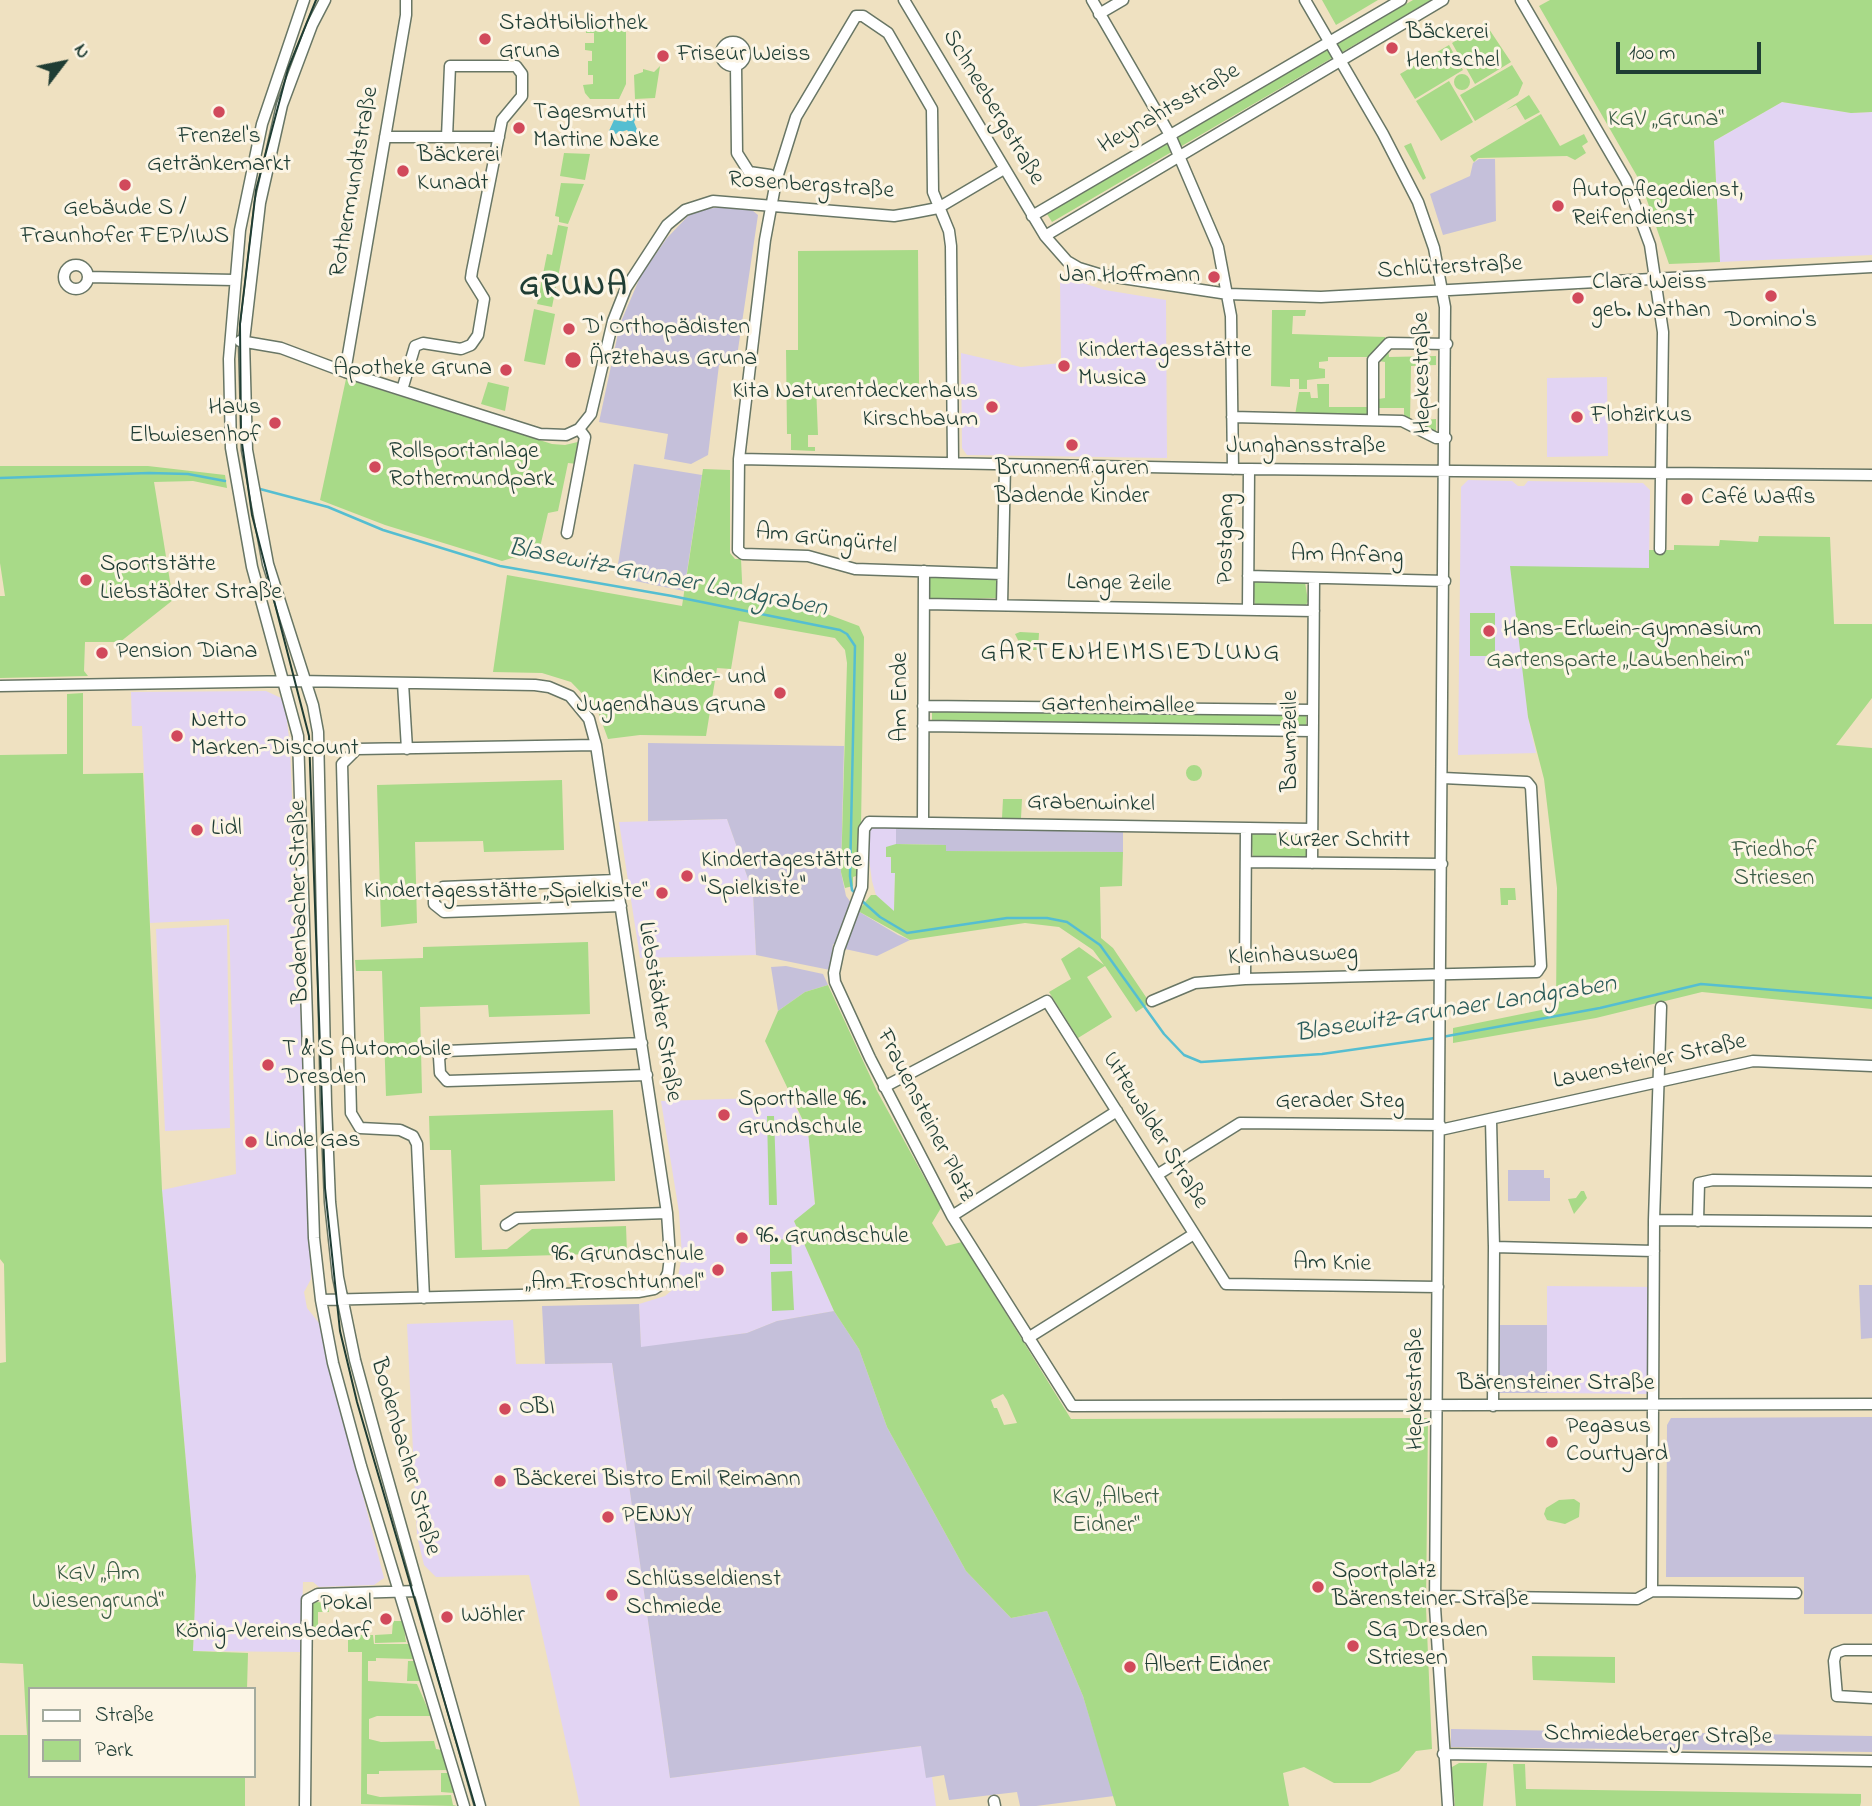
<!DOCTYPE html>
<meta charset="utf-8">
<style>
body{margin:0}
#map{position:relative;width:1872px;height:1806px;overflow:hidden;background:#efe1c1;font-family:"Indie Flower",sans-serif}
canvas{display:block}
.legend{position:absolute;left:28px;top:1687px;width:228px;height:91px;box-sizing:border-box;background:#fcf5e5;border:2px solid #a4ab9e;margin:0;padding:9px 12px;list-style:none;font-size:21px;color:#1f3d34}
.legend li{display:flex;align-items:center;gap:14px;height:35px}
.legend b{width:35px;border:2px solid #a4ab9e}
.north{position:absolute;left:28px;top:28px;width:70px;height:70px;-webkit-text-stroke:5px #fcf5e5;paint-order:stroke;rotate:58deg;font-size:19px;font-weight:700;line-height:28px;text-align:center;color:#1f3d34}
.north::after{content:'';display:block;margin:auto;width:24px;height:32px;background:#1f3d34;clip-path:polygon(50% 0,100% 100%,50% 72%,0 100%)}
.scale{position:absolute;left:1616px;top:42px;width:145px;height:32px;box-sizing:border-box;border:4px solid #1f3d34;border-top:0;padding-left:9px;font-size:21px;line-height:24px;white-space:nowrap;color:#1f3d34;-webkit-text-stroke:5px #fcf5e5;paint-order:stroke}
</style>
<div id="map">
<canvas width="1872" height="1806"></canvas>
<ul class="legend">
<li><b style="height:9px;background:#fff"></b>Straße</li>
<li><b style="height:19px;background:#a8da88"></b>Park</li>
</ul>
<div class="north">N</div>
<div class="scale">100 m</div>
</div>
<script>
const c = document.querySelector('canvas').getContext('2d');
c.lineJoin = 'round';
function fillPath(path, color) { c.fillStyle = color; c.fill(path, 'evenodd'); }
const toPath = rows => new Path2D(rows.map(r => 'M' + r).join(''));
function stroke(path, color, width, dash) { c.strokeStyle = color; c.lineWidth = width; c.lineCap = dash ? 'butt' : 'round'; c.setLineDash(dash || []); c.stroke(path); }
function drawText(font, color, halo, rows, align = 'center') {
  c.font = font + ' "Indie Flower",sans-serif'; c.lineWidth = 6; c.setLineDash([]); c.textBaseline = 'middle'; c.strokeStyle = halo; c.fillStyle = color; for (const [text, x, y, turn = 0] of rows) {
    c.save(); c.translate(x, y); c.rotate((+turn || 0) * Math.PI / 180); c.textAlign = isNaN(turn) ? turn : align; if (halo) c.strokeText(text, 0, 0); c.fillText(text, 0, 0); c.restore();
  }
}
fillPath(toPath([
 [1782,102,1851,113,1872,112,1872,255,1720,262,1714,141],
 [1060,276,1105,290,1166,300,1167,458,967,455,962,448,961,353,1021,367,1061,363],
 [1607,377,1608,456,1547,457,1547,378],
 [1468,480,1512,481,1518,486,1524,486,1528,481,1643,483,1650,490,1649,568,1524,667,1528,717,1536,753,1458,755,1461,487],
 [266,691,281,698,286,712,290,747,311,1279,304,1292,307,1308,319,1323,384,1578,374,1585,319,1587,313,1582,303,1582,301,1652,193,1651,196,1576,162,1190,236,1174,229,919,150,923,142,726,132,726,131,692],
 [727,819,753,893,756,955,640,958,619,822],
 [873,827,896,828,896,846,887,847,895,873,894,912,876,895,872,881,868,852,869,829],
 [227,925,230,1128,165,1131,156,929],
 [790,1097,808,1131,815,1205,794,1221,834,1311,777,1321,747,1333,641,1348,639,1304,665,1296,676,1287,682,1256,679,1212,661,1101],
 [1547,1286,1656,1287,1656,1394,1547,1393],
 [513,1320,516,1364,612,1363,670,1778,922,1746,926,1777,932,1777,936,1806,580,1806,529,1575,436,1577,424,1565,417,1536,407,1324]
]), '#e2d4f3');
fillPath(toPath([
 [1479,159,1495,159,1496,221,1443,235,1430,194,1470,176,1473,163],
 [721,207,752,210,758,215,736,363,719,365,708,455,691,464,664,459,668,434,599,422,620,324,641,275,667,238,689,215,700,210],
 [634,464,702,475,684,591,616,577],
 [648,743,844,746,841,872,846,896,853,905,838,944,833,944,830,970,756,955,753,893,727,819,648,821],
 [896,828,1123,832,1123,852,946,851,945,845,896,844],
 [858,911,898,935,910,940,877,956,845,949],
 [786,966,823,974,828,985,805,992,778,1011,771,967],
 [1508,1170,1544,1170,1544,1178,1550,1178,1550,1201,1508,1201],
 [1859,1285,1872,1285,1872,1338,1861,1339],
 [639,1304,641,1347,747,1333,777,1321,834,1311,859,1349,887,1427,966,1571,1011,1618,1047,1611,1083,1696,1114,1796,1036,1806,1020,1806,1017,1792,949,1800,944,1775,926,1778,921,1746,670,1778,612,1363,545,1364,542,1306],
 [1495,1325,1547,1325,1547,1393,1494,1393],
 [1872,1417,1872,1614,1804,1614,1804,1577,1666,1577,1667,1425,1671,1418],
 [1451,1729,1872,1736,1872,1752,1451,1747]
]), '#c5c0da');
fillPath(toPath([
 [1322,0,1378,0,1336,25],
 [1413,0,1431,0,1052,222,1047,214],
 [1550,0,1872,0,1872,112,1851,113,1782,102,1714,141,1720,262,1669,264,1641,183,1539,6],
 [590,21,626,22,626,84,619,99,590,99,585,93,583,85,593,84,593,75,588,75,588,61,592,61,592,51,585,50,585,43,594,43,594,33,586,33,586,22],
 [1485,23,1511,62,1475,84,1452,43],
 [1449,45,1463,70,1415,99,1400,74],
 [1512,65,1523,83,1518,95,1475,121,1460,95],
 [660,66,655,98,635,99,634,75,643,72,643,69,654,72],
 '1454 82a8 8 0 1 1 16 0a8 8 0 1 1-16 0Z',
 [1449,81,1473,122,1441,141,1416,101],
 [1529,95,1540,112,1525,120,1516,105,1506,110],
 [1541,114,1560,146,1584,134,1588,142,1582,146,1586,153,1575,160,1567,156,1478,158,1474,162,1470,156],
 [1411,143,1426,178,1423,180,1404,146],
 [564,153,590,154,585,180,560,176],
 [561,183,584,184,568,224,559,222,559,217,555,216],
 [558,225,568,227,552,307,537,304,547,254,552,255],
 [918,250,919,385,816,386,818,435,808,435,808,447,815,447,815,451,791,450,791,434,787,434,786,350,798,350,798,251],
 [534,309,555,314,545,365,524,361],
 [1272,310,1306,310,1305,316,1293,316,1292,334,1385,337,1385,340,1370,357,1328,357,1328,361,1319,362,1319,368,1325,369,1325,378,1307,380,1307,389,1299,389,1299,379,1290,379,1290,387,1271,386],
 [1388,348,1389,357,1436,356,1436,365,1411,366,1410,421,1436,419,1436,436,1404,419,1404,408,1378,408,1378,399,1385,398,1385,362,1379,361,1379,358],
 [346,379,552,444,565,445,582,441,578,464,568,463,558,511,548,513,537,560,512,558,502,561,385,525,320,500],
 [488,382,509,387,505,411,481,404],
 [1317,384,1329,384,1329,407,1369,407,1370,413,1366,416,1295,415,1299,392,1310,392,1311,398,1318,398],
 [148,466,225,475,227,488,193,481,154,482,173,600,120,642,85,642,84,671,88,676,0,678,0,596,5,596,0,563,0,466],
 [703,469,730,470,730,553,735,559,741,559,743,601,819,611,859,626,864,637,861,827,859,875,853,877,853,886,845,888,841,872,847,663,845,650,835,638,739,621,731,669,717,668,706,736,640,735,608,739,597,709,571,682,542,673,493,672,507,575,682,606],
 [1759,536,1830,537,1834,624,1872,624,1872,698,1836,745,1872,748,1872,1009,1702,992,1596,1018,1453,1043,1453,1028,1556,1007,1557,888,1544,779,1528,717,1510,566,1649,568,1649,550,1674,550,1674,545,1719,546,1720,540,1758,542],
 [933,575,995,578,998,581,997,598,932,600,927,594,927,581],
 [1255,581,1305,582,1308,601,1306,605,1255,604,1252,584],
 [1470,613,1495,613,1495,656,1470,656],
 [1020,632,1039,633,1038,650,1023,650,1015,634],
 [83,693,83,774,143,773,162,1190,196,1576,193,1651,248,1653,247,1689,30,1689,30,1776,245,1776,245,1806,0,1806,0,1735,27,1735,23,1664,0,1663,0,1363,6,1362,4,1264,0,1259,0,755,67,754,67,694],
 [932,710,1306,715,1306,725,932,720],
 '1186 773a8 8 0 1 1 16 0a8 8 0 1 1-16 0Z',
 [562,780,564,850,484,852,483,841,415,842,417,923,381,927,377,785],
 [1003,799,1022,799,1021,818,1002,818],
 [1254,832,1304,833,1307,835,1308,854,1304,858,1253,858,1251,834],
 [896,844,946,845,946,851,1123,852,1122,886,1100,887,1101,938,1113,948,1150,1003,1136,1012,1105,966,1087,977,1112,1017,1078,1038,1049,992,1071,979,1061,959,1079,947,1104,965,1093,950,1059,927,1025,923,910,940,858,911,871,895,876,895,894,911,895,873,891,873,891,857,886,857,886,847],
 [1515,888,1516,900,1508,900,1508,905,1501,905,1500,888],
 [588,942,590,1014,489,1017,488,1005,420,1007,422,1093,386,1096,382,971,356,971,355,960,423,958,423,947],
 [828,985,877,1091,941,1208,932,1223,946,1246,962,1242,1071,1419,1428,1418,1426,1607,1432,1749,1416,1751,1399,1771,1370,1783,1334,1783,1304,1767,1283,1773,1289,1806,1116,1806,1083,1696,1047,1611,1011,1618,966,1571,887,1427,859,1349,834,1311,794,1221,815,1204,808,1131,765,1041,778,1011,805,992],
 [1003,1394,1007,1400,1017,1423,1004,1425,997,1408,994,1408,991,1400],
 [613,1110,615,1181,480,1185,482,1250,507,1249,532,1229,626,1226,627,1253,455,1258,451,1150,430,1150,429,1116],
 [767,1116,774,1116,777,1205,769,1205],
 [1581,1191,1584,1191,1587,1198,1574,1214,1568,1199,1576,1198],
 [791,1239,792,1264,770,1264,770,1240],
 [792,1271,794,1310,772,1311,771,1272],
 [1574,1499,1580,1503,1579,1517,1565,1524,1547,1520,1544,1514,1546,1508,1559,1500],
 [316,1602,329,1603,329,1612,318,1612,318,1632,310,1632,311,1606],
 [393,1621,403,1621,406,1642,375,1643,375,1635,392,1634],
 [348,1635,373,1635,374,1644,409,1644,413,1659,376,1658,376,1661,368,1661,368,1681,417,1684,431,1716,377,1716,369,1719,369,1739,381,1742,434,1741,436,1749,442,1750,448,1770,379,1771,379,1774,367,1774,367,1794,380,1797,451,1795,453,1805,457,1806,361,1804,362,1652,348,1652],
 [1532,1656,1615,1657,1615,1683,1533,1680],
 [408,1661,414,1661,420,1681,407,1681],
 [1459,1763,1487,1763,1483,1806,1455,1806,1452,1773,1452,1767],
 [1513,1764,1525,1764,1526,1789,1861,1794,1861,1802,1860,1806,1516,1806],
 [441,1773,448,1773,454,1793,441,1792]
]), '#a8da88');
fillPath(toPath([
 [635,112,638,114,634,122,641,139,636,140,627,130,612,135,609,131,614,120,626,122]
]), '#55bed1');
stroke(toPath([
 [0,478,149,473,188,474,225,481],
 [260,489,328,507,383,530,500,566,672,596,840,630,847,634,855,646,850,876,852,890,857,895],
 [861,900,880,917,907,933,1007,918,1047,918,1067,922,1100,945,1164,1034,1184,1055,1201,1062,1322,1054,1435,1038],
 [1442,1037,1600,1008,1701,984,1872,998]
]), '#55bed1', 2.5);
const minor = toPath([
 [304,0,262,124,240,230,229,359,231,448,252,567,298,736,314,1238,321,1300,333,1363,361,1466,464,1806],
 [325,0,312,25,282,105,260,203,244,341,247,450,268,564,313,705,318,732,326,1104,330,1202,338,1277,355,1360,377,1441,480,1806],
 [904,0,1045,236,1067,261,1079,268,1102,275,1228,294,1321,297,1872,267],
 [1092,0,1170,135,1218,247,1231,316,1233,469],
 [1305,0,1383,134,1418,202,1434,248,1445,307,1435,1607,1448,1806],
 [1521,0,1626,180,1650,245,1663,332,1660,549],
 [1099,14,1123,0],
 '721 54a12 12 0 1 1 24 0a12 12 0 1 1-24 0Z',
 [736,65,737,153,749,172,770,175,776,181],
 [385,137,499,137],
 [1032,216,1401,0],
 [1045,236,1443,0],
 '64 277a12 12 0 1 1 24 0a12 12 0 1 1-24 0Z',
 [88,277,234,280],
 [240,341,281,348,345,372,540,434,566,435,579,429,591,414,613,321,626,288,667,225,685,210,713,201,894,216,912,213,938,208,1004,169],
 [345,372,406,15,406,0],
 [402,390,415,346,423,343,461,349,471,345,478,335,484,299,471,278,472,271,502,120,522,96,522,74,516,66,450,66,447,137],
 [1232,417,1402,421,1436,438,1446,438],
 [1373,420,1373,360,1389,343,1447,344],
 [739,459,1249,469,1872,475],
 [953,463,951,246,949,231,933,192,932,109,888,33,863,16,856,16,796,117,776,181,765,240,739,459,738,550,743,554,808,556,855,569,1002,574],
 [567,533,585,437,579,429],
 [1248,576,1445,581],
 [924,604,1314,611],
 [1002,605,1005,465],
 [1248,609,1249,469],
 [403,683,407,749],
 [0,686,297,681,535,685,549,687,570,696,589,719,596,745,667,1213,670,1257,668,1273,663,1283,654,1289,638,1292,321,1300],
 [923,706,1313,710],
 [923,726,1313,731],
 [923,823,924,571],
 [1312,829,869,822,864,829,862,887,839,949,834,973,835,982,870,1058,952,1216,1072,1406,1872,1404],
 [1246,862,1442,864],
 [1312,863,1314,578],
 [616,880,443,887,434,895,434,904,444,912,621,906],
 [1245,979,1246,828],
 [1152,1001,1195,983,1245,979,1537,972,1541,966,1531,787,1527,782,1443,778],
 [642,1043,446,1051,439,1057,440,1073,447,1081,647,1075],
 [884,1087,1047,1001,1226,1284,1438,1287],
 [1491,1120,1494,1247,1493,1406],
 [1440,1130,1753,1061,1872,1066],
 [1157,1175,1240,1123,1440,1125],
 [952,1216,1117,1111],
 [1654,1220,1872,1222],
 [1698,1221,1699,1183,1713,1180,1872,1182],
 [506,1225,517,1218,667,1213],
 [1494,1247,1654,1251],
 [424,1298,417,1144,413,1136,400,1130,360,1128,351,1113,342,764,357,749,596,745],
 [1028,1338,1194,1234],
 [1652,1591,1796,1593],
 [1436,1596,1637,1599,1652,1591,1654,1220,1661,1007],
 [1872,1650,1844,1650,1836,1653,1834,1661,1837,1696,1872,1698],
 [1443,1754,1872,1761],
 [994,1801,995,1806],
 [305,1806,307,1600,318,1594,419,1591]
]);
stroke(minor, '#687665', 13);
stroke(minor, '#fff', 10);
stroke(toPath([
 [316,0,288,69,256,190,240,324,241,436,252,515,309,736,325,1188,340,1331,357,1402,475,1806]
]), '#1f3d34', 2);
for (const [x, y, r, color] of [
 [485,39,7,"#d1495b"],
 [1392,48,7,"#d1495b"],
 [663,56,7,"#d1495b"],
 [219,112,7,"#d1495b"],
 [519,128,7,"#d1495b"],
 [403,171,7,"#d1495b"],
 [125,185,7,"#d1495b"],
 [1558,206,7,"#d1495b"],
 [1214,277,7,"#d1495b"],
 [1771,296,7,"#d1495b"],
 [1578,298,7,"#d1495b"],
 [569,329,7,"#d1495b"],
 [573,360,9,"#d1495b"],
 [1064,366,7,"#d1495b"],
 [506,370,7,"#d1495b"],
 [992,407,7,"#d1495b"],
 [1577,417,7,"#d1495b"],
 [275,423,7,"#d1495b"],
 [1072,445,7,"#d1495b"],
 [375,467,7,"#d1495b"],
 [1687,499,7,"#d1495b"],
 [86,580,7,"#d1495b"],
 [1489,631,7,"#d1495b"],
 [102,653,7,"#d1495b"],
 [780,693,7,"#d1495b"],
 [177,736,7,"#d1495b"],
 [197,830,7,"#d1495b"],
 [687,876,7,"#d1495b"],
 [662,893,7,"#d1495b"],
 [268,1065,7,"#d1495b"],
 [724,1115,7,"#d1495b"],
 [251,1142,7,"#d1495b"],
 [742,1238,7,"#d1495b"],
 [718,1270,7,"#d1495b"],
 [505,1409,7,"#d1495b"],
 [1552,1442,7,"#d1495b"],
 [500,1481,7,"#d1495b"],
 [608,1517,7,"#d1495b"],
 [1318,1587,7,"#d1495b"],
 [612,1595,7,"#d1495b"],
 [447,1617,7,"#d1495b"],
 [386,1619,7,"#d1495b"],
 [1353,1646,7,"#d1495b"],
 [1130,1667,7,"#d1495b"]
]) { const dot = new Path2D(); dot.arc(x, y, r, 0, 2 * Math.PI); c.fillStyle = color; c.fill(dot); stroke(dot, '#fcf5e5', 2.5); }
drawText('24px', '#1f3d34', '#fcf5e5', [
 ["Stadtbibliothek",499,25],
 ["Gruna",499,53],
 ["Bäckerei",1406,34],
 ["Hentschel",1406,62],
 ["Friseur Weiss",677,56],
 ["Tagesmutti",533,114],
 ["Martine Nake",533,142],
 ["Frenzel's",219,138,"center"],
 ["Getränkemarkt",219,166,"center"],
 ["Bäckerei",417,157],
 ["Kunadt",417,185],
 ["Autopflegedienst,",1572,192],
 ["Reifendienst",1572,220],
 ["Gebäude S /",125,210,"center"],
 ["Fraunhofer FEP/IWS",125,238,"center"],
 ["Jan Hoffmann",1200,277,"right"],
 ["Clara Weiss",1592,284],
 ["geb. Nathan",1592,312],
 ["Domino's",1771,322,"center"],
 ["D' Orthopädisten",583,329],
 ["Kindertagesstätte",1078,352],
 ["Musica",1078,380],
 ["Ärztehaus Gruna",589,360],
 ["Apotheke Gruna",492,370,"right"],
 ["Kita Naturentdeckerhaus",978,393,"right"],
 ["Kirschbaum",978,421,"right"],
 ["Haus",261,409,"right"],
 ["Elbwiesenhof",261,437,"right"],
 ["Flohzirkus",1591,417],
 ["Rollsportanlage",389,453],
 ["Rothermundpark",389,481],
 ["Brunnenfiguren",1072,470,"center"],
 ["Badende Kinder",1072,498,"center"],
 ["Café Waffls",1701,499],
 ["Sportstätte",100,566],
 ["Liebstädter Straße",100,594],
 ["Hans-Erlwein-Gymnasium",1503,631],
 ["Pension Diana",116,653],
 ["Kinder- und",766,679,"right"],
 ["Jugendhaus Gruna",766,707,"right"],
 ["Netto",191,722],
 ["Marken-Discount",191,750],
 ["Lidl",211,830],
 ["Kindertagestätte",701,862],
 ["\"Spielkiste\"",701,890],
 ["Kindertagesstätte „Spielkiste“",648,893,"right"],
 ["T & S Automobile",282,1051],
 ["Dresden",282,1079],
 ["Sporthalle 96.",738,1101],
 ["Grundschule",738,1129],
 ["Linde Gas",265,1142],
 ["96. Grundschule",756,1238],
 ["96. Grundschule",704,1256,"right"],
 ["„Am Froschtunnel“",704,1284,"right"],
 ["OBI",519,1409],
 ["Pegasus",1566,1428],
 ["Courtyard",1566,1456],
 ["Bäckerei Bistro Emil Reimann",514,1481],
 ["PENNY",622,1517],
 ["Sportplatz",1332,1573],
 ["Bärensteiner Straße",1332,1601],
 ["Schlüsseldienst",626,1581],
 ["Schmiede",626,1609],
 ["Pokal",372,1605,"right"],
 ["König-Vereinsbedarf",372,1633,"right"],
 ["Wöhler",461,1617],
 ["SG Dresden",1367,1632],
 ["Striesen",1367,1660],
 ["Albert Eidner",1144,1667]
], 'left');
drawText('24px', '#1f3d34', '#fcf5e5', [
 ["Schneebergstraße",992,108,59],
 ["Heynahtsstraße",1170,110,-30],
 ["Rothermundtstraße",356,182,-80],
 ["Rosenbergstraße",811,187,4],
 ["Schlüterstraße",1450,269,-3],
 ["Hepkestraße",1424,373,-91],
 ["Junghansstraße",1306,448],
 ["Postgang",1228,539,-89],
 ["Am Grüngürtel",826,541,6],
 ["Am Anfang",1347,557,1],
 ["Lange Zeile",1119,585,1],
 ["Am Ende",902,697,-90],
 ["Gartenheimallee",1118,707,1],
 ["Baumzeile",1292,741,-90],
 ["Grabenwinkel",1091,805,1],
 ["Kurzer Schritt",1344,842],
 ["Bodenbacher Straße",301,902,-91],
 ["Kleinhausweg",1293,957,-2],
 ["Liebstädter Straße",658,1012,81],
 ["Lauensteiner Straße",1650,1063,-12],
 ["Gerader Steg",1340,1103],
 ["Frauensteiner Platz",924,1116,63],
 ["Uttewalder Straße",1154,1131,58],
 ["Am Knie",1332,1265,1],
 ["Bärensteiner Straße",1556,1385],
 ["Hepkestraße",1417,1389,-90],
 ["Bodenbacher Straße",404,1457,74],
 ["Schmiedeberger Straße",1658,1737,1]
]);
drawText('24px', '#3a5c45', '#fcf5e5', [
 ["KGV „Gruna“",1666,121],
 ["Gartensparte „Laubenheim“",1618,662],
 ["Friedhof",1774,852],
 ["Striesen",1774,880],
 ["KGV „Albert",1106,1499],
 ["Eidner“",1106,1527],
 ["KGV „Am",98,1575],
 ["Wiesengrund“",98,1603]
]);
drawText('italic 26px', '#2c5d5b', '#fcf5e5', [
 ["Blasewitz‐Grunaer Landgraben",667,580,11],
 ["Blasewitz‐Grunaer Landgraben",1456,1011,-9]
]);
c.letterSpacing = '2px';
drawText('26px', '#1f3d34', '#fcf5e5', [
 ["GARTENHEIMSIEDLUNG",1131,655]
]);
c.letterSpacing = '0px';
c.letterSpacing = '2px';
drawText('bold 32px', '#1f3d34', '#fcf5e5', [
 ["GRUNA",574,289]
]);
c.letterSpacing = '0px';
</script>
